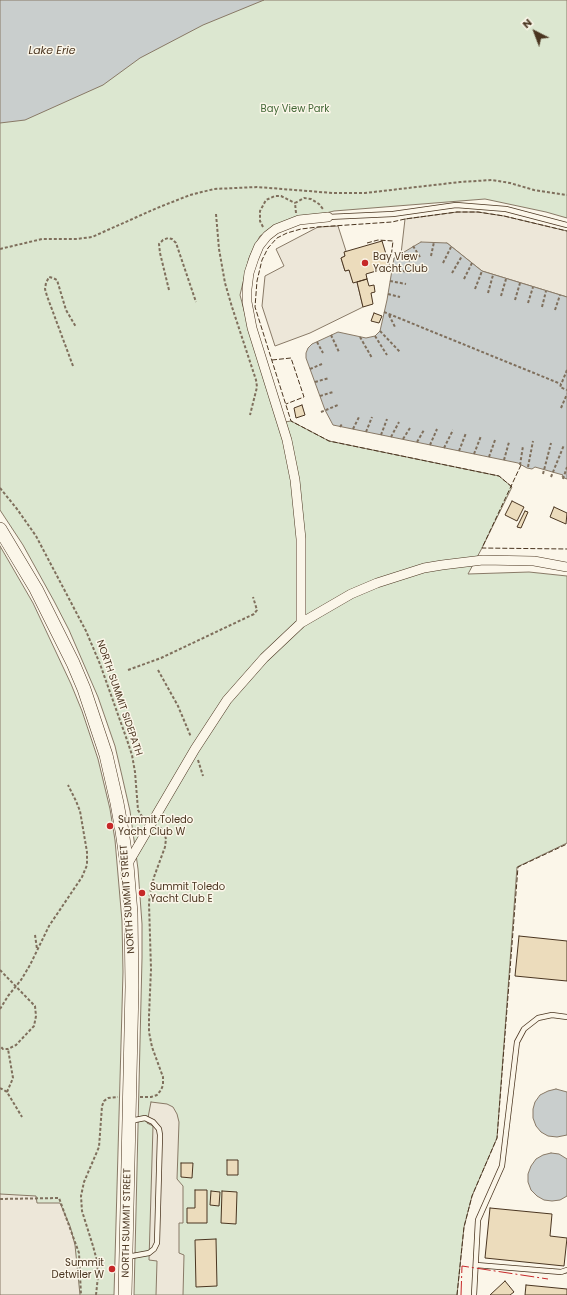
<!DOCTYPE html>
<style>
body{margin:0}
#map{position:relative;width:567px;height:1295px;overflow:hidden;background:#fbf6e9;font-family:Poppins,sans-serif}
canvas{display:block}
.north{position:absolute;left:515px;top:12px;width:40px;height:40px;-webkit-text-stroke:3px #fbf6e9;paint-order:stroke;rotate:318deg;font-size:11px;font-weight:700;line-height:16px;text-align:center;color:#4a3520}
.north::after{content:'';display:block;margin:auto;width:14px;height:18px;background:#4a3520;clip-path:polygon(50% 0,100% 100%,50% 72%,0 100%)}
</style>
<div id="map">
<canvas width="567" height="1295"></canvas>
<div class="north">N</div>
</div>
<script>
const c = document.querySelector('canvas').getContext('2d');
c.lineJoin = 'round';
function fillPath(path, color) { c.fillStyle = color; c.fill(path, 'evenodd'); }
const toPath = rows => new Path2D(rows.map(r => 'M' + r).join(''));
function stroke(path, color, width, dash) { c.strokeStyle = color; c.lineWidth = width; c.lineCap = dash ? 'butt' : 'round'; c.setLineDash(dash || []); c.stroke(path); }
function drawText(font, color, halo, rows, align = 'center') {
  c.font = font + ' Poppins,sans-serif'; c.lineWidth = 3; c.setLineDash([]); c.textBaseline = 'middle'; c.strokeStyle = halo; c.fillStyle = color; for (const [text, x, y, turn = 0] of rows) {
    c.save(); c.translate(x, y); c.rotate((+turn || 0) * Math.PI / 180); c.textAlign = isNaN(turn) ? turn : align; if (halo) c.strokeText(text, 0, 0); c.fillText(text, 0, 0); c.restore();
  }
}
const green = toPath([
 [200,0,567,0,567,218,546,212,485,199,334,211,277,225,260,236,249,258,240,295,248,325,279,423,291,421,329,441,499,476,512,487,482,548,468,574,529,572,567,576,567,843,517,867,497,1138,472,1196,464,1227,457,1295,134,1295,142,958,142,924,138,869,130,811,122,776,115,746,98,697,69,630,54,601,23,545,0,510,0,113,200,0],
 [0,546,33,603,71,684,82,711,98,759,110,809,115,840,122,921,123,972,114,1295,0,1295,0,546]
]);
fillPath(green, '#dce7d0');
stroke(green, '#887966', 1);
const parking = toPath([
 [457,212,478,212,504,216,567,231,567,297,482,271,447,243,401,254,405,219,457,212],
 [338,226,346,251,345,256,341,258,345,271,349,270,357,282,363,307,310,333,275,346,262,306,265,276,284,266,276,249,318,227,338,226],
 [151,1102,167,1104,173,1107,177,1114,179,1122,177,1179,183,1186,183,1223,179,1223,179,1253,184,1255,183,1295,156,1295,157,1261,149,1260,153,1126,147,1123,151,1102],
 [0,1194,36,1196,37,1203,60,1203,70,1226,75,1245,80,1295,0,1295,0,1194]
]);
fillPath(parking, '#ede7d9');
stroke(parking, '#887966', 1);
const water = toPath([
 [0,0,264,0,203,25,140,58,103,85,25,120,0,123,0,0],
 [421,242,447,243,482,271,567,297,567,479,562,477,563,475,535,467,532,469,527,468,518,463,333,425,325,410,306,358,306,353,308,348,312,344,338,332,366,338,375,336,380,331,387,300,394,258,421,242],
 [556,1089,567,1092,567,1135,557,1137,548,1136,541,1132,536,1126,533,1118,533,1109,535,1102,540,1095,548,1091,556,1089],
 [551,1153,559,1154,567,1159,567,1196,560,1200,552,1201,544,1200,537,1196,531,1190,528,1182,528,1174,531,1166,536,1159,543,1155,551,1153]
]);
fillPath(water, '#c9cecd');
stroke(water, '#887966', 1);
const building = toPath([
 [382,241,390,267,366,274,367,279,353,283,349,270,345,271,341,258,345,256,344,252,382,241],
 [367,279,369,286,374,285,375,292,371,293,373,304,363,307,357,282,367,279],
 [374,313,382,316,379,323,371,321,374,313],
 [302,405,305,415,296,418,294,408,302,405],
 [512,501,524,507,517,521,505,515,512,501],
 [554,507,567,513,566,524,550,517,554,507],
 [525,511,528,512,521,528,517,527,525,511],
 [519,936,567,941,567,981,515,976,519,936],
 [227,1160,238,1160,238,1175,227,1175,227,1160],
 [181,1163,193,1163,192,1178,181,1177,181,1163],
 [195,1190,207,1190,207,1223,187,1223,187,1208,195,1208,195,1190],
 [211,1191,220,1192,219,1206,210,1205,211,1191],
 [222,1191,237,1192,236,1224,221,1223,222,1191],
 [490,1208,552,1214,550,1236,567,1238,564,1266,485,1258,490,1208],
 [216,1239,217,1286,196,1287,195,1240,216,1239],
 [505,1281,514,1292,510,1295,490,1295,505,1281],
 [526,1285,567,1289,567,1295,525,1295,526,1285]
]);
fillPath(building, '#ecdcbc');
stroke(building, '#4a3520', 1);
const lane = toPath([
 [328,217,393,214,456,205,506,209,567,225],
 [127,1257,149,1253,154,1249,157,1243,160,1135,159,1129,153,1122,145,1118,130,1121],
 [476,1265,561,1272,567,1270],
 [474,1295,478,1220,502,1166,517,1042,524,1029,538,1018,552,1015,567,1017]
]);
const street = toPath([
 [301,623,301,539,295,480,287,440,252,328,247,302,247,289,249,273,254,258,259,246,267,236,276,229,299,220,328,217],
 [127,865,195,749,227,700,264,658,301,623,351,594,377,583,424,568,442,565,483,560,534,561,567,567]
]);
const secondary = toPath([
 [0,529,36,589,73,663,84,689,106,755,117,803,122,831,127,865,131,913,132,987,125,1295]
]);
stroke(lane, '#4a3520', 6);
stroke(street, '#4a3520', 10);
stroke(secondary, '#4a3520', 14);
stroke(toPath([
 [296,213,295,203,304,198,311,199,319,204,323,209],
 [216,214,219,249,225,283,232,307,256,380,257,387,250,415],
 [263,227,260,221,260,211,266,200,275,196,281,196,295,203],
 [413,246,420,257],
 [0,249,42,239,77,239,92,237,157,208,190,195,214,189,257,187,333,193,365,193,460,182,492,180,510,183,534,190,567,195],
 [401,254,410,261],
 [431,256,434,242],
 [443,263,451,247],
 [393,267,406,272],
 [452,273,462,256],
 [464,279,472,263],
 [390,281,406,284],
 [475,289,482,271],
 [169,290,160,253,159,244,163,240,168,238,172,239,176,243,196,302],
 [488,293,493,275],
 [388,294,400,297],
 [501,296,506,279],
 [515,300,520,283],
 [528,303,533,287],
 [542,307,546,291],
 [555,310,560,295],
 [384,312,561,384],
 [389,315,395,327],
 [380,331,400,352],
 [331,335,339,352],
 [375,336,387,355],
 [360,337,372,358],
 [317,342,323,353],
 [73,366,47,296,45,289,46,283,49,277,53,278,57,280,66,310,76,327],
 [310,369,322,364],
 [567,370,560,387,567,390],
 [315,382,329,378],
 [320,396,333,392],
 [561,408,567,394],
 [321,412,338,405],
 [340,427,342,424],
 [353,429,359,417],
 [366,432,372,417],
 [381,435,387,419],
 [391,437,399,422],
 [403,439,410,428],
 [417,442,424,430],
 [430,445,437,429],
 [444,448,453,430],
 [459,451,466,433],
 [474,454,481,436],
 [489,457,495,440],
 [504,460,509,442],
 [520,465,523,446],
 [528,467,533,441],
 [543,474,551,443],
 [551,477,564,445],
 [563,479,567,467],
 [0,488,17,509,36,536,86,631,100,664,127,740,132,755,135,772,138,810,141,815,144,818],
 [128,670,161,658,254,614,257,610,253,597],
 [158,670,178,706,191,737],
 [198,760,203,776],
 [35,935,37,949],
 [0,970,31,1002,35,1006,36,1016,34,1026,16,1045,8,1049,3,1049,0,1046],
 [0,1009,8,996,21,980,30,965,49,926,82,877,87,865,87,852,80,811,76,801,68,785],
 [0,1088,7,1092,22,1117],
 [7,1092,13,1078,8,1049],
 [140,1097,151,1097,157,1095,161,1090,163,1085,163,1077,152,1047,149,1032,149,1016,151,969,149,903,150,893,154,877,165,847,166,839,164,832,160,827],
 [0,1199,59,1198,79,1253,81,1295],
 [96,1295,98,1276,97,1261,93,1246,82,1211,81,1196,84,1182,99,1147,102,1106,104,1101,108,1098,118,1097]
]), '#7f6f5c', 2, [3, 2]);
stroke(lane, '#fbf6e9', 4.5);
stroke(street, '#fbf6e9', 9);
stroke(secondary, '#fbf6e9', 13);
stroke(toPath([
 [367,243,378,240,393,241,391,258,387,259],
 [272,360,291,358,304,397,286,404],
 [521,465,482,548,567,549],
 [512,487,499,476,329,441,291,421,255,307,257,281,262,260,268,248,277,238,287,233,301,229,318,227,392,222,405,219,457,212,478,212,504,216,567,231],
 [457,1295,464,1227,472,1196,497,1138,518,867,567,844]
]), '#4a3520', 1, [5, 2]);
stroke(toPath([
 [461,1295,462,1266,548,1279]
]), '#c62828', 1, [14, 3, 2, 3]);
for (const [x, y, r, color] of [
 [365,263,4,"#c62828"],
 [110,826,4,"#c62828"],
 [142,893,4,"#c62828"],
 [112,1269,4,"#c62828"]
]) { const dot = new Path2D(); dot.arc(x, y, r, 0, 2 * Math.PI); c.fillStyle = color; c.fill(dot); stroke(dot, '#fbf6e9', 1.5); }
drawText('10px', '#436837', '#fbf6e9', [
 ["Bay View Park",295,109]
]);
drawText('10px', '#4a3520', '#fbf6e9', [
 ["Bay View",373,257],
 ["Yacht Club",373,269],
 ["Summit Toledo",118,820],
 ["Yacht Club W",118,832],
 ["Summit Toledo",150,887],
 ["Yacht Club E",150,899],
 ["Summit",104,1263,"right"],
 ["Detwiler W",104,1275,"right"]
], 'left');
drawText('10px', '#4a3520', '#fbf6e9', [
 ["NORTH SUMMIT SIDEPATH",119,698,71],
 ["NORTH SUMMIT STREET",128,899,-94],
 ["NORTH SUMMIT STREET",127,1223,-89]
]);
drawText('italic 11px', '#4a3520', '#fbf6e9', [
 ["Lake Erie",52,51]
]);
</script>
